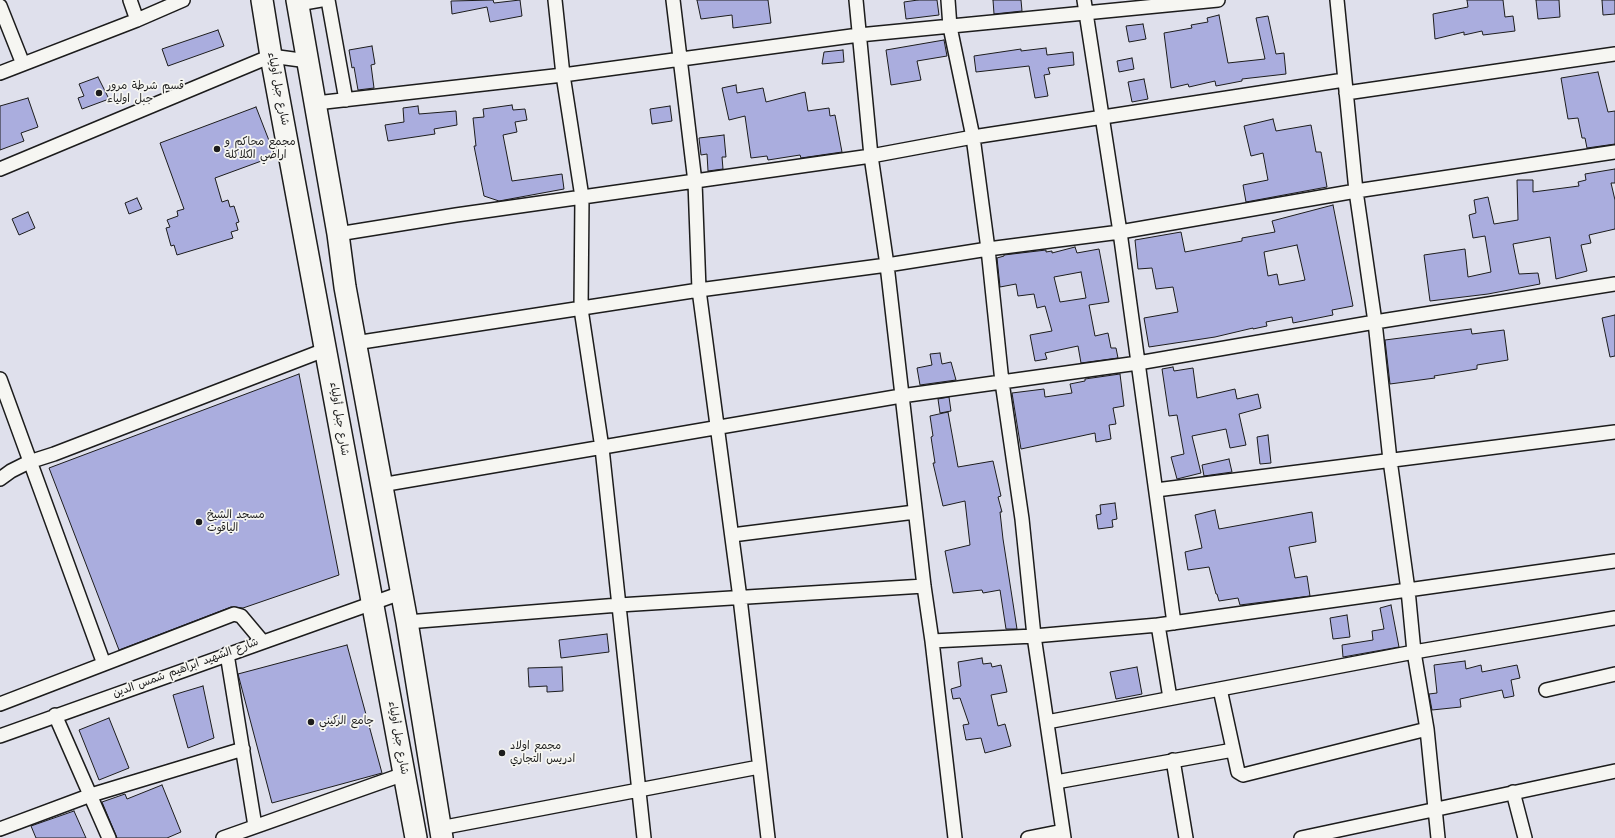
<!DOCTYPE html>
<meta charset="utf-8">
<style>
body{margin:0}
canvas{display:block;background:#dfe0ec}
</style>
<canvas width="1615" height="838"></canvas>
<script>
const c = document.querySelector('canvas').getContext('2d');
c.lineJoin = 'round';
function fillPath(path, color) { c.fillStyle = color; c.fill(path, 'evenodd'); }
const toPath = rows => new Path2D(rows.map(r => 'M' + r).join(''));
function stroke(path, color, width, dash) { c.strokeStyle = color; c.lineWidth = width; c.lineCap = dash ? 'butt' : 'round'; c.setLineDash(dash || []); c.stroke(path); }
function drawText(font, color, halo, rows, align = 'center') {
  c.font = font + ' Kalam,"Playpen Sans Arabic",sans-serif'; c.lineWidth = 3.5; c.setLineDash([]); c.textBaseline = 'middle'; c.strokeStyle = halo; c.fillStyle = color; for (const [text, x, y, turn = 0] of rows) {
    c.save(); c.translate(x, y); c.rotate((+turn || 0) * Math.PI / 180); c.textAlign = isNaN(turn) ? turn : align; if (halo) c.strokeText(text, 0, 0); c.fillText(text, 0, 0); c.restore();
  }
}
const building = toPath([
 [493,0,494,3,520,0,522,16,490,22,487,7,452,14,451,1,493,0],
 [697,0,768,0,771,23,733,28,732,15,701,19,697,0],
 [918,0,937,0,939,15,906,19,904,2,918,0],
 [993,0,1021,0,1022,11,994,14,993,0],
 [1467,0,1503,0,1505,17,1513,16,1515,31,1483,35,1482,31,1464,35,1464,32,1435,39,1433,14,1468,7,1467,0],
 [1536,0,1559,0,1560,17,1538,19,1536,0],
 [1602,0,1615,0,1615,14,1603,15,1602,0],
 [1219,15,1228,63,1265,59,1256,18,1268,16,1276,54,1284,53,1286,74,1242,79,1242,81,1216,86,1215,81,1189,87,1188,84,1171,88,1164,33,1192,28,1191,25,1208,22,1207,18,1219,15],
 [1143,24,1146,39,1129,42,1126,26,1143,24],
 [218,30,224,46,168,66,162,49,218,30],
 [944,40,947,56,917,61,921,80,891,85,886,50,944,40],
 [372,46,375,64,371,65,374,88,358,90,354,67,352,68,349,50,372,46],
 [1046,48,1047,55,1073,52,1074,65,1048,68,1050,74,1044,75,1048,96,1035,98,1029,66,976,72,974,56,1021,49,1021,51,1046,48],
 [843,50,844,62,822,64,824,52,843,50],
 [1132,58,1134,69,1119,72,1117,61,1132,58],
 [1598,72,1608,112,1615,111,1615,144,1587,148,1585,138,1582,138,1578,118,1568,119,1561,78,1598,72],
 [98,77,109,99,82,109,78,98,84,96,79,84,98,77],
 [1144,79,1148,99,1132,102,1128,82,1144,79],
 [736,85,737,93,763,88,766,102,805,92,808,111,829,108,830,116,835,115,842,152,801,158,800,155,768,160,767,156,751,158,745,116,729,120,722,88,736,85],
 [28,98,38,127,21,133,24,141,0,150,0,106,28,98],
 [512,105,513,110,525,109,527,120,515,122,517,132,503,135,512,181,562,174,564,189,499,201,484,196,474,146,476,146,473,118,484,117,483,109,512,105],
 [418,106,419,114,456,111,457,125,434,129,435,134,388,141,385,125,404,122,403,108,418,106],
 [670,106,672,121,652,124,650,109,670,106],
 [256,107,275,156,215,178,222,202,228,200,230,207,234,206,239,222,236,223,238,230,231,232,233,238,177,255,174,245,171,246,166,228,170,227,167,220,178,216,177,211,184,209,160,143,256,107],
 [1273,119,1276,131,1311,125,1316,152,1321,152,1327,187,1246,202,1243,185,1268,180,1263,153,1251,156,1244,126,1273,119],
 [724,135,726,157,722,157,723,169,708,171,707,154,701,155,699,138,724,135],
 [1615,169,1615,183,1611,183,1615,200,1615,229,1589,235,1591,243,1581,245,1587,271,1556,279,1550,237,1513,244,1519,274,1538,273,1540,284,1488,294,1430,301,1424,255,1465,249,1468,277,1491,272,1485,236,1473,238,1469,215,1476,213,1474,200,1488,197,1494,224,1518,220,1517,180,1533,180,1533,192,1579,186,1578,182,1586,180,1585,174,1615,169],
 [137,198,142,209,129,214,125,203,137,198],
 [1333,205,1353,306,1332,310,1333,315,1293,323,1292,317,1266,322,1267,326,1253,329,1253,328,1215,337,1149,347,1144,318,1178,312,1173,287,1156,289,1152,268,1138,269,1135,240,1181,232,1185,252,1242,241,1242,238,1275,232,1272,221,1333,205],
 [1297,245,1305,280,1279,285,1277,274,1268,276,1264,252,1297,245],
 [28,212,35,228,19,235,12,219,28,212],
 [1075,247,1077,253,1099,249,1109,302,1089,305,1095,336,1108,333,1111,348,1116,348,1118,358,1081,363,1078,346,1045,353,1047,359,1035,361,1030,335,1052,331,1045,306,1037,308,1034,294,1018,296,1016,284,1000,287,997,258,1004,256,1004,255,1046,250,1046,252,1052,251,1052,253,1075,247],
 [1081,272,1086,298,1060,302,1054,277,1081,272],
 [1615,315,1615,356,1610,357,1602,318,1615,315],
 [1471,329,1472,334,1504,330,1508,360,1477,365,1477,369,1434,376,1435,378,1390,384,1385,340,1471,329],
 [940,353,942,364,951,362,956,380,920,385,917,368,932,365,930,354,940,353],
 [1173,367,1174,371,1193,368,1197,398,1235,389,1237,399,1258,394,1261,408,1239,414,1246,445,1230,448,1226,429,1192,436,1201,473,1177,479,1171,457,1184,454,1177,415,1169,416,1162,369,1173,367],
 [299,374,339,575,243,608,231,607,119,650,49,468,299,374],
 [1120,374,1124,406,1113,408,1116,424,1109,425,1111,439,1096,442,1095,433,1021,449,1012,393,1044,389,1045,397,1072,393,1070,384,1085,381,1085,379,1120,374],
 [949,397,951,411,940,413,938,399,949,397],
 [948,412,958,467,993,461,1001,496,998,497,1002,512,1000,512,1003,539,1017,629,1006,629,1000,590,983,593,982,590,953,593,945,551,970,545,965,501,943,506,933,463,935,463,931,437,933,436,930,416,948,412],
 [1268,435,1271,463,1260,464,1257,437,1268,435],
 [1229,459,1232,472,1204,476,1202,465,1229,459],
 [1115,503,1117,519,1112,520,1113,527,1098,529,1096,515,1101,514,1100,505,1115,503],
 [1215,510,1219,529,1312,512,1316,542,1289,547,1295,578,1307,576,1310,596,1240,605,1238,598,1219,601,1217,594,1216,594,1209,567,1188,570,1185,552,1202,548,1195,515,1215,510],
 [1391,605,1399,647,1343,657,1342,645,1373,640,1372,631,1384,629,1380,608,1391,605],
 [1347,615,1350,637,1333,639,1330,618,1347,615],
 [607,634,609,652,561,658,559,640,607,634],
 [347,645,382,773,272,803,238,674,347,645],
 [982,658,983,664,991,663,992,667,1001,665,1007,692,991,695,998,726,1005,724,1011,746,985,753,981,738,966,740,963,725,969,724,960,698,953,699,951,689,961,686,958,662,982,658],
 [1465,661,1466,669,1481,665,1482,672,1517,665,1520,678,1511,680,1514,696,1504,698,1502,690,1460,699,1461,707,1432,710,1429,694,1437,693,1434,665,1465,661],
 [562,667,563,691,547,692,547,686,529,687,528,668,562,667],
 [1137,667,1142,694,1116,699,1110,672,1137,667],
 [203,686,214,738,188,748,173,695,203,686],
 [109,718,129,768,99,780,79,730,109,718],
 [162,785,181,832,167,838,117,838,102,802,125,794,127,799,162,785],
 [74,811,86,838,36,838,31,826,74,811]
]);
fillPath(building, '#aaadde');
stroke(building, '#1c1c1c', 1);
const street = toPath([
 [130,0,137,20],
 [328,0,346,100],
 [555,0,563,75,582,197,581,309,602,448,644,838],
 [673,0,695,182,699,290,740,598,768,838],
 [856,0,871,156,887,265,924,586,932,641,955,838],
 [948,0,950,27,973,137,988,249,1002,382,1022,519,1034,636,1064,838],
 [1084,0,1120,232,1174,623],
 [1337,0,1356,191,1375,322,1390,460,1408,590,1414,652,1427,729,1438,838],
 [298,4,321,0],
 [0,6,23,64],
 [0,73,137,20,183,0],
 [1346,93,1615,54],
 [316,103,563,75,859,35,1218,0],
 [0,169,271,56,308,61],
 [338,234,456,215,871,156,973,137,1344,80],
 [355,343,699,290,887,265,988,249,1120,232,1356,191,1615,152],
 [0,379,104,664],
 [0,479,11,471,29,462,54,454,327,349],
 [381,485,901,396,1138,363,1375,322,1615,284],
 [1156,490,1615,432],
 [732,535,915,512],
 [407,622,619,605,924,586],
 [1158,625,1170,698],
 [932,641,1034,636,1158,625,1615,561],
 [227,654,255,826],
 [1220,689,1238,772,1243,775,1427,729],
 [1546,690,1615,674],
 [0,704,234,614,241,616,262,641],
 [55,715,109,838],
 [1047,722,1414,652,1615,618],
 [0,736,401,593],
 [1173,760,1186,838],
 [1056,782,1233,750],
 [1513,792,1525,838],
 [440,828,759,767],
 [0,829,91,795,243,749],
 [223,838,404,774],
 [1028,838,1063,831],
 [1301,838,1615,771]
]);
const primary = toPath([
 [262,0,271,56,416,838],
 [297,0,338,234,345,287,407,622,442,838]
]);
stroke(street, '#1c1c1c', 16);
stroke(primary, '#1c1c1c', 24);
stroke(street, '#f6f6f2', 13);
stroke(primary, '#f6f6f2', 21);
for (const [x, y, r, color] of [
 [99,93,4,"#1c1c1c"],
 [217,149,4,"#1c1c1c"],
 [199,522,4,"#1c1c1c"],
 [311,722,4,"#1c1c1c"],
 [502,753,4,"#1c1c1c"]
]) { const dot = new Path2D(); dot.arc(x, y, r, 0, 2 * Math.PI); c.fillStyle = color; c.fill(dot); stroke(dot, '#f6f6f2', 1.5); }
drawText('11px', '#1c1c1c', '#f6f6f2', [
 ["قسم شرطة مرور",107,87],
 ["جبل اولياء",107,100],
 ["مجمع محاكم و",225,143],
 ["اراضي الكلاكلة",225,156],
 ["مسجد الشيخ",207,516],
 ["الياقوت",207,529],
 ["جامع الركيني",319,722],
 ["مجمع اولاد",510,747],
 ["ادريس التجاري",510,760]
], 'left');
drawText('11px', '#1c1c1c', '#f6f6f2', [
 ["شارع جبل أولياء",277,89,79],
 ["شارع جبل أولياء",338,419,81],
 ["شارع الشهيد ابراهيم شمس الدين",186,669,-20],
 ["شارع جبل أولياء",397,738,80]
]);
</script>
